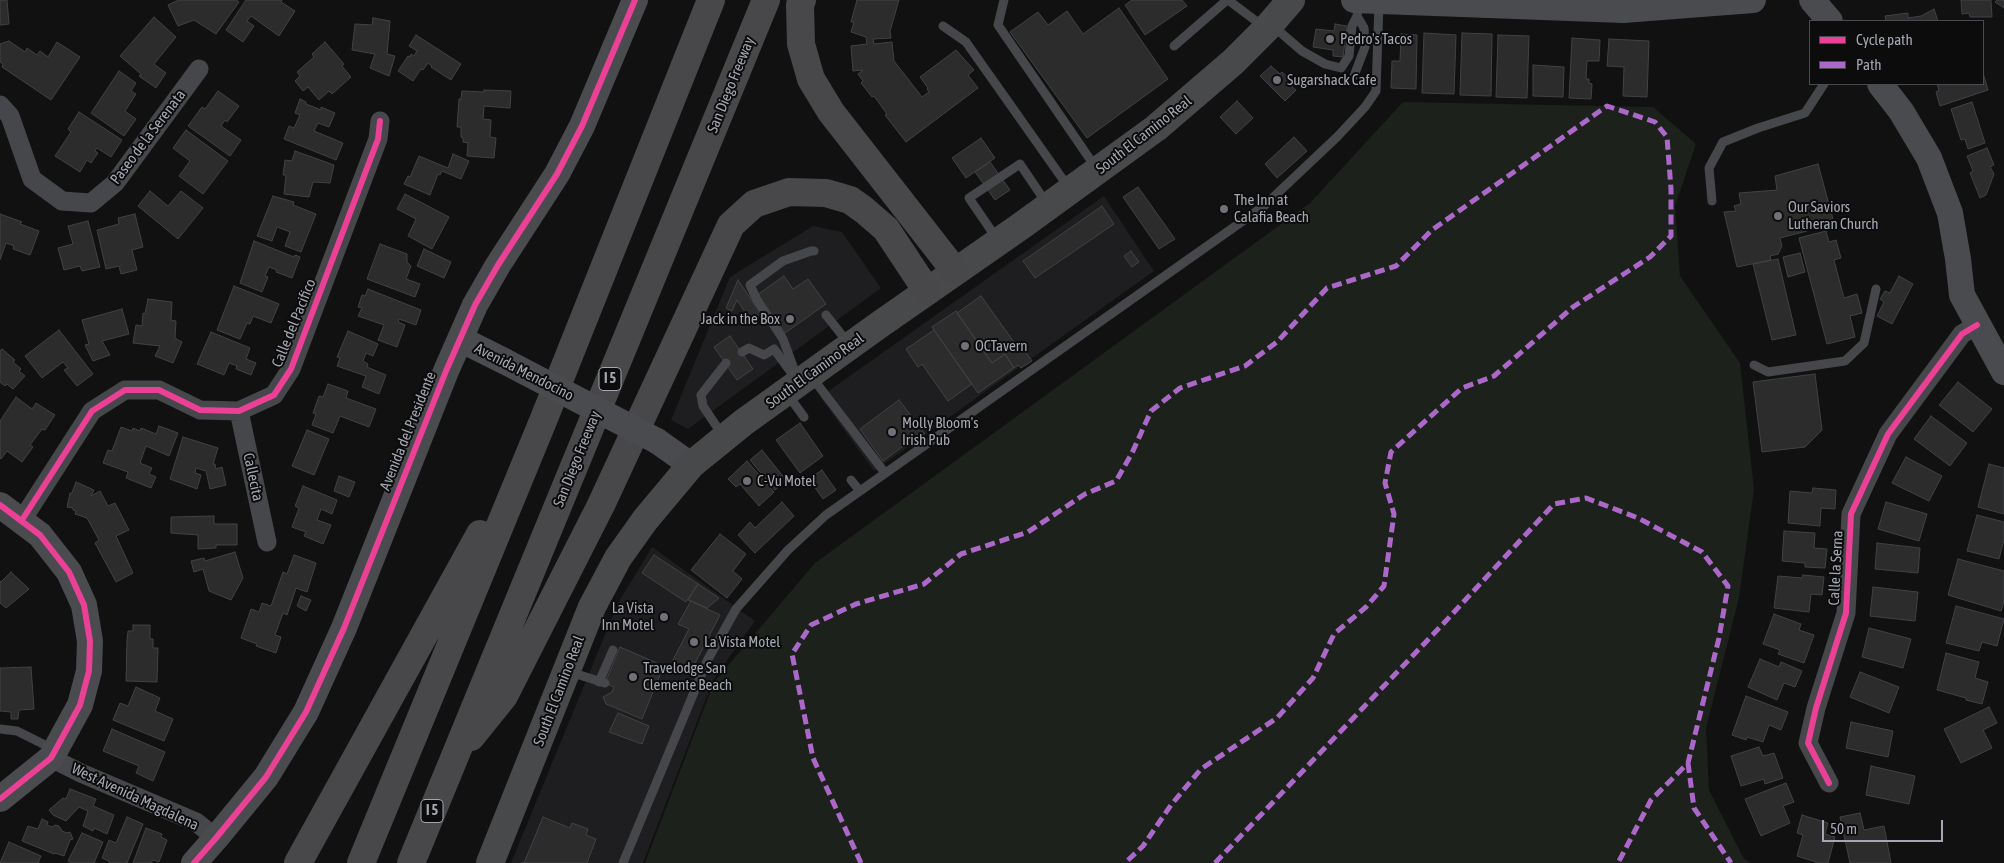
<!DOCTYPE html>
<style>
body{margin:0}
#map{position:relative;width:2004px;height:863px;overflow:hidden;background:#111112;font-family:"Asap Condensed",sans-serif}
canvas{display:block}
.legend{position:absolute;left:1809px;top:20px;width:175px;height:65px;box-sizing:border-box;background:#0c0c0d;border:1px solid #494a4f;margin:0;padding:6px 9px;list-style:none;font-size:15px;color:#a4a7b1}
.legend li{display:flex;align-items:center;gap:10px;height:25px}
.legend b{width:25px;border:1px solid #494a4f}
.scale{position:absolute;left:1822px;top:820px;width:121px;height:22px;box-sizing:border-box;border:2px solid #a4a7b1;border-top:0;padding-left:6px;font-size:15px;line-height:18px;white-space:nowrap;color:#a4a7b1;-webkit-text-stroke:4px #0c0c0d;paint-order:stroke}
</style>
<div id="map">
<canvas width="2004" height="863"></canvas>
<ul class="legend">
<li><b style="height:6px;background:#ea4096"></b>Cycle path</li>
<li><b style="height:6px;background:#ac68c9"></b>Path</li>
</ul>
<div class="scale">50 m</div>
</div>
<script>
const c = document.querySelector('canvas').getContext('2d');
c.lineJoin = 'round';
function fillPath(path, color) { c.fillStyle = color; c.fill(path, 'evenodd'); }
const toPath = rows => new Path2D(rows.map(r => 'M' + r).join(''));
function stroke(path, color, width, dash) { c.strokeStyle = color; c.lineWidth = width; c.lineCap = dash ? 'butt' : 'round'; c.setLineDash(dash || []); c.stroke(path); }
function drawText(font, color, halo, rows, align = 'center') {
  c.font = font + ' "Asap Condensed",sans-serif'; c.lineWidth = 4; c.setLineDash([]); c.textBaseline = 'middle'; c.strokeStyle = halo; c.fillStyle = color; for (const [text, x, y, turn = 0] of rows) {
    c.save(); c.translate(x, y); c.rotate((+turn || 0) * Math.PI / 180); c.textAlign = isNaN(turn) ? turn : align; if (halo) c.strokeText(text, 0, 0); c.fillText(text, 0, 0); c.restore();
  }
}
fillPath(toPath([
 [1104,196,1154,271,874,471,820,397],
 [813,226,842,232,881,288,688,429,671,420,730,277],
 [652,547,755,621,713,680,643,863,511,863,618,603]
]), '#1e1e20');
fillPath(toPath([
 [1403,102,1653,107,1696,144,1675,206,1680,276,1740,363,1754,489,1739,598,1706,728,1709,790,1744,859,1751,863,645,863,714,682,815,563,1310,203]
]), '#1c211c');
const building = toPath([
 [0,0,7,0,9,24,0,25,0,0],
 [179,0,236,0,239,2,216,34,194,20,178,26,168,5,179,0],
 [246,0,282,0,281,2,295,11,279,36,251,16,247,21,254,26,243,42,226,30,246,0],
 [857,0,899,0,890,31,891,38,873,39,874,44,892,42,894,61,922,97,929,92,927,89,928,88,920,77,956,50,974,70,968,75,978,88,906,142,885,115,887,114,874,96,872,97,861,83,863,81,858,74,863,70,853,71,851,46,867,44,866,37,851,32,854,22,851,22,857,0],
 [1132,0,1182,0,1187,6,1145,35,1125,5,1132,0],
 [1961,0,1991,0,1992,17,1970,17,1969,13,1962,14,1961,0],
 [1997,0,2004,0,2004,8,1995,2,1997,0],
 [1119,8,1168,79,1087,138,1010,32,1038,12,1048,25,1067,11,1083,34,1119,8],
 [1934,9,1938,21,1886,21,1885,16,1908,13,1908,18,1921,16,1934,9],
 [154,17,176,37,154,64,166,73,156,88,139,76,141,74,120,56,154,17],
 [373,18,390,21,387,54,395,56,389,76,370,68,375,54,352,50,355,24,372,25,373,18],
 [1335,24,1347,26,1343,57,1333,56,1333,50,1313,47,1316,29,1334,31,1335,24],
 [1424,33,1456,35,1454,94,1422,93,1424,33],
 [1462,33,1492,34,1491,96,1460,95,1462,33],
 [1401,34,1417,35,1416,89,1391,88,1392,61,1400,61,1401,34],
 [416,35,461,64,451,80,431,67,432,66,428,63,423,70,421,69,413,81,398,71,408,56,410,57,411,54,414,56,417,51,409,46,416,35],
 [1498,35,1529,36,1527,98,1496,97,1498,35],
 [1572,38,1600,40,1599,61,1587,61,1586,79,1589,79,1589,83,1592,84,1591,99,1569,98,1572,38],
 [1609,39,1649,41,1647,97,1623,96,1624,67,1607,66,1609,39],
 [9,41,25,52,27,48,37,55,40,51,48,57,57,42,80,57,51,100,2,67,3,64,0,62,0,44,9,41],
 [325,42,344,64,342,66,351,77,332,94,329,91,319,100,308,87,303,91,295,81,300,76,297,72,314,57,312,54,325,42],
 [1533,65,1564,67,1563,97,1533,96,1533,65],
 [1271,66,1280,74,1282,72,1295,84,1292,87,1296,90,1285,101,1260,76,1271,66],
 [119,71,136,83,131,91,136,94,125,111,136,119,124,136,91,113,119,71],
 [1983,73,1988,90,1940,106,1936,92,1939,90,1937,84,1983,84,1983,73],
 [484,90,511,91,510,108,484,106,483,119,491,120,490,137,496,138,494,158,467,156,468,143,463,142,463,138,461,137,461,127,457,127,459,99,461,99,462,91,484,92,484,90],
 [218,91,239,106,227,122,225,120,221,126,241,140,230,156,188,126,202,107,205,109,218,91],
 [300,99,306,102,306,104,321,110,321,107,335,113,329,127,318,123,314,131,343,143,336,160,284,139,289,126,294,128,300,115,295,113,300,99],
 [1237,101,1253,118,1236,134,1220,117,1237,101],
 [1972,102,1985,143,1968,149,1965,139,1961,140,1951,109,1972,102],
 [79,112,122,140,111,157,97,148,95,151,98,153,91,163,87,160,80,172,55,156,71,132,68,129,79,112],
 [186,130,228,161,203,194,179,176,190,161,173,148,186,130],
 [1294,137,1307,151,1277,178,1265,164,1294,137],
 [981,138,995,158,966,178,952,158,981,138],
 [1987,148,1994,165,1990,167,1994,174,1986,195,1980,198,1970,173,1973,171,1967,156,1987,148],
 [295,151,334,165,330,183,313,182,309,197,284,194,286,175,283,175,285,160,292,161,295,151],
 [453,154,469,161,461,179,442,171,440,175,438,174,430,195,404,184,408,176,410,177,419,156,448,168,453,154],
 [990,162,1010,190,995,200,975,172,990,162],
 [1818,164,1833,219,1805,226,1807,231,1780,238,1782,246,1778,254,1770,256,1771,260,1737,267,1724,212,1736,211,1734,206,1741,204,1739,193,1777,190,1775,176,1818,164],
 [1138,187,1175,239,1159,249,1123,197,1138,187],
 [150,191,168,206,181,191,203,208,178,239,138,206,150,191],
 [405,194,449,217,432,249,408,236,416,219,397,209,405,194],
 [273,196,294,202,293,205,316,214,301,252,285,246,290,232,277,227,272,241,257,236,273,196],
 [1102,206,1114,224,1035,278,1023,261,1102,206],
 [0,214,22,222,20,224,39,231,30,255,13,249,14,246,6,243,0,260,0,214],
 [135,214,143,247,132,250,137,270,121,274,119,266,106,269,97,230,119,224,118,218,135,214],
 [88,221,100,267,82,271,80,266,64,270,58,248,73,244,68,226,88,221],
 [1826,231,1829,242,1836,240,1841,258,1834,260,1844,298,1857,294,1862,313,1850,316,1855,337,1827,344,1799,238,1826,231],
 [254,241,294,257,295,255,300,257,292,278,276,272,277,270,269,267,265,276,268,277,262,292,240,283,254,241],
 [380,244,407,254,407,262,411,266,406,279,420,284,415,297,367,279,380,244],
 [424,249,451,262,444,278,417,266,424,249],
 [1131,251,1139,262,1132,267,1124,256,1131,251],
 [1800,253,1805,272,1788,277,1783,257,1800,253],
 [1778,259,1796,335,1772,340,1753,264,1778,259],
 [784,276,793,289,808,279,826,304,785,333,757,295,784,276],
 [1899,276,1913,284,1892,324,1877,316,1884,302,1880,299,1885,291,1890,293,1899,276],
 [738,280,761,314,751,321,737,300,732,311,726,308,738,280],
 [234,286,279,304,271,323,253,316,250,324,247,323,240,339,217,330,234,286],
 [368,289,421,310,416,325,399,319,398,322,405,325,397,347,378,340,384,325,358,316,362,308,358,307,362,295,365,296,368,289],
 [981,296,1016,345,1019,343,1032,361,1021,368,1018,365,1014,368,1005,354,992,363,957,313,981,296],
 [148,299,172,302,171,320,176,321,175,338,182,342,173,363,155,356,160,346,133,343,136,325,142,326,143,313,145,314,148,299],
 [122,309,129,334,102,341,110,355,93,361,85,345,89,344,82,320,122,309],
 [956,311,992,363,1005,354,1014,368,978,393,932,327,956,311],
 [59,330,93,374,77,386,64,370,68,368,63,362,42,378,25,356,59,330],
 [934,330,972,384,948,401,922,364,918,367,906,349,934,330],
 [348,331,378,344,373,356,366,353,363,361,368,364,367,367,386,375,379,394,362,387,366,376,337,366,340,358,337,357,348,331],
 [211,332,250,348,246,359,256,363,251,375,236,369,237,366,229,363,224,375,197,364,211,332],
 [730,336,753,369,737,380,714,347,730,336],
 [2,349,15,360,13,362,21,369,19,371,25,376,13,389,7,384,5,386,0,382,0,351,2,349],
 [1815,374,1822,430,1805,447,1762,452,1753,382,1815,374],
 [1958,382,1992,409,1973,432,1939,405,1958,382],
 [328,384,348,391,346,398,376,409,369,427,340,416,333,433,312,425,316,414,313,413,319,396,323,397,328,384],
 [16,397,32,409,36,403,55,415,45,430,42,429,30,445,33,447,22,462,7,451,1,459,0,458,0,421,16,397],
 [899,400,925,434,909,446,907,443,883,461,860,429,899,400],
 [1931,416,1967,443,1950,466,1914,439,1931,416],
 [800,423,823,456,800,473,776,440,800,423],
 [159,426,178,433,169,456,146,446,140,463,152,468,149,474,156,477,151,488,126,478,128,472,103,463,108,450,112,451,121,427,132,431,133,428,140,431,141,428,156,434,159,426],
 [307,430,329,439,314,475,292,466,307,430],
 [183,437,218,448,213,464,215,464,216,469,222,467,226,485,210,489,206,471,196,468,195,473,201,475,197,489,170,479,183,437],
 [762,450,786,480,775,490,750,460,762,450],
 [1906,457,1942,476,1929,501,1892,483,1906,457],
 [747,461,774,492,759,506,740,484,736,487,728,479,747,461],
 [1989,464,2004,468,2004,514,1978,507,1989,464],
 [822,470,836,490,823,499,809,479,822,470],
 [339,476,355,482,349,497,334,491,339,476],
 [76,482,94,490,91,496,100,491,108,506,115,503,129,530,116,536,133,573,116,582,95,543,99,540,87,518,75,514,76,511,73,510,73,508,67,507,70,493,72,493,76,482],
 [303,486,337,500,332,514,321,509,317,520,331,525,323,544,304,536,306,532,292,527,299,508,295,506,303,486],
 [1813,488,1836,490,1835,509,1821,508,1820,526,1788,523,1790,491,1812,493,1813,488],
 [782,502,794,516,755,553,738,535,750,522,755,528,782,502],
 [1886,502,1927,514,1919,541,1878,529,1886,502],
 [1977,515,2004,522,2004,540,1999,559,1967,551,1977,515],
 [214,516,214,524,237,524,237,545,216,545,216,548,198,549,198,535,171,533,171,517,214,516],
 [1784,531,1815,533,1814,548,1827,549,1825,568,1805,567,1805,563,1782,561,1784,531],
 [720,534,746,554,733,571,742,579,727,598,691,570,720,534],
 [1877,543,1920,548,1918,573,1875,569,1877,543],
 [235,552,243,578,231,600,209,591,203,569,194,572,191,561,204,558,205,561,235,552],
 [294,555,316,563,307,592,296,588,287,615,283,613,275,635,281,637,276,653,256,646,257,644,241,638,251,609,259,612,262,603,271,606,283,572,287,574,294,555],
 [654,555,698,584,686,602,642,573,654,555],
 [1958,559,2004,571,2004,601,2001,611,1948,595,1958,559],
 [11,572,29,589,6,608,0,603,0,581,1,582,11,572],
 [1803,575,1824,577,1822,595,1811,594,1809,612,1774,608,1778,576,1802,578,1803,575],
 [698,584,719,598,707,608,688,600,698,584],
 [1873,587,1918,592,1915,621,1870,616,1873,587],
 [301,596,311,600,306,611,297,606,301,596],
 [691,601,720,615,691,671,672,662,689,629,678,624,691,601],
 [1956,606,2004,619,1997,646,1982,642,1979,651,1946,643,1956,606],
 [1774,614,1801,624,1799,630,1814,635,1804,663,1778,654,1780,650,1763,644,1774,614],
 [133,625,150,625,150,639,153,639,153,648,158,648,157,682,126,681,127,640,128,631,133,631,133,625],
 [1869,628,1911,639,1903,668,1862,657,1869,628],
 [620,647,657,663,655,667,662,670,642,719,606,704,603,697,612,692,614,687,605,683,620,647],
 [1946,653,1979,662,1975,678,1988,682,1982,704,1966,700,1966,698,1937,690,1946,653],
 [1760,659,1779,667,1781,662,1802,671,1795,687,1784,683,1777,700,1748,687,1760,659],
 [31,667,34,709,19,710,18,719,11,719,11,712,0,711,0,668,31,667],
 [1860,672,1899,687,1889,713,1850,697,1860,672],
 [136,687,160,698,155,711,173,719,164,741,113,720,120,703,128,706,136,687],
 [1746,696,1788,712,1781,730,1769,725,1763,742,1747,737,1746,740,1732,735,1746,696],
 [1989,707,1997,723,1983,730,1992,748,1961,763,1944,729,1989,707],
 [618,713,649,726,642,744,609,732,618,713],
 [1851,722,1893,731,1888,757,1846,748,1851,722],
 [112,729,165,752,153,781,136,773,139,766,103,751,112,729],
 [1759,747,1763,756,1774,753,1783,778,1765,784,1764,779,1741,786,1731,756,1759,747],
 [1871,766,1915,776,1909,804,1866,795,1871,766],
 [1786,783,1794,802,1783,806,1790,823,1761,836,1745,799,1786,783],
 [70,789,96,799,93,806,114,815,107,834,94,828,93,831,83,826,88,811,79,807,66,821,53,815,49,810,63,798,66,799,70,789],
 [1860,813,1864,830,1884,826,1891,863,1850,863,1840,817,1860,813],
 [1802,815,1828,823,1825,834,1835,837,1828,863,1819,863,1797,856,1803,835,1797,833,1802,815],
 [127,817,143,824,127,863,109,863,109,861,102,858,109,840,116,843,127,817],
 [543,817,570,828,572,823,588,829,586,835,596,839,587,863,521,863,524,863,543,817],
 [42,819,48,822,47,825,52,827,55,825,59,826,62,831,67,833,70,832,73,839,70,840,64,856,55,853,54,854,22,841,28,826,38,829,42,819],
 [146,828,162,834,161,837,167,840,159,862,153,860,151,863,133,863,146,828],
 [82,833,103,842,94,863,72,863,68,861,82,833],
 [9,842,41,856,38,863,0,863,9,842]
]);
fillPath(building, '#2c2c2d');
stroke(building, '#414245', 1);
stroke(toPath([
 [1004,0,998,25,1096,168],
 [1228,0,1264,27],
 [943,26,966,42,1069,188],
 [1273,26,1302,51,1325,64,1341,68,1349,56,1352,26,1357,16,1359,4],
 [1174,46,1227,0],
 [1354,76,1365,47,1364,28,1357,16],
 [1712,201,1709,168,1723,142,1758,128,1805,113,1824,84],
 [997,239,969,198,1020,164,1047,204],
 [826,315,849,344],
 [742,352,749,348,764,355,774,349,793,375],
 [1754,365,1768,372,1845,361,1864,343,1876,289],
 [811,376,885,473],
 [798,380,783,339,757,300,750,285,783,261,811,251,814,251],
 [788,395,804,417],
 [723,436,703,406,701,395,726,363],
 [851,480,860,491],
 [570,672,605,683],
 [599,682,613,650],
 [0,729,17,731,53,749],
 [623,863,707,661,736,609,788,550,826,515,1264,206,1337,137,1365,107,1376,91,1379,4]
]), '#46474a', 9);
stroke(toPath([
 [0,105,10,116,32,179,62,201,91,203,115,183,199,69],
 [239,411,267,542],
 [22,520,92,411,125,390,159,390,200,410,239,411,274,395,291,369,378,139,380,121],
 [51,758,81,773,196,822,216,838],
 [1829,783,1808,743,1816,708,1846,613,1851,514,1888,434,1962,334,1977,325]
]), '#46474a', 19);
stroke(toPath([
 [1354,0,1623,10,1753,0],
 [1812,0,1830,21],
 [1880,84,1901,111,1929,158,1950,213,1958,259,1962,295,2004,372],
 [460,339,504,361],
 [657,441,691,465],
 [0,505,40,535,69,572,84,605,90,641,89,671,80,705,51,758,0,799],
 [194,863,216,838,266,777,306,712,344,628,446,371,475,305,498,265,557,174,582,126,635,0]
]), '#4a4b4e', 26);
stroke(toPath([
 [490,863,592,607,618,558,645,520,691,465,744,422,879,325,1021,226,1156,128,1233,62,1266,29,1291,0]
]), '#48494b', 28);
stroke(toPath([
 [802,0,800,5,801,44,811,79,831,112,955,271],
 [471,737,504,696,601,505,731,225,754,204,789,192,826,193,850,200,864,210,886,229,927,291],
 [298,863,480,534],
 [361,863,543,421,711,0],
 [411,863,766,0]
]), '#48484b', 28);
stroke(toPath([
 [504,361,657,441]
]), '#4a4b4e', 26);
stroke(toPath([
 [1688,763,1694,808,1731,863],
 [861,863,813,758,792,654,811,625,856,604,924,584,961,554,1028,532,1085,494,1116,481,1132,453,1151,411,1180,388,1245,366,1277,342,1327,288,1396,266,1432,230,1607,106,1655,122,1667,137,1671,189,1671,236,1650,257,1573,307,1494,376,1462,388,1391,452,1385,483,1394,514,1384,586,1366,607,1334,634,1313,678,1277,718,1201,769,1171,805,1143,846,1125,863],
 [1215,863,1443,624,1554,504,1586,498,1638,518,1702,552,1728,586,1719,638,1688,763,1651,800,1618,863]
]), '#ac68c9', 5, [10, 5]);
stroke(toPath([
 [0,505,40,535,69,572,84,605,90,641,89,671,80,705,51,758,0,799],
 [22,520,92,411,125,390,159,390,200,410,239,411,274,395,291,369,378,139,380,121],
 [1829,783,1808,743,1816,708,1846,613,1851,514,1888,434,1962,334,1977,325],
 [194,863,216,838,266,777,306,712,344,628,446,371,475,305,498,265,557,174,582,126,635,0]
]), '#ea4096', 6);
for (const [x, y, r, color] of [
 [1330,39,5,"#717279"],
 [1277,80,5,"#717279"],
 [1224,209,5,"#717279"],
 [1778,216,5,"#717279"],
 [790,319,5,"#717279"],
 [965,346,5,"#717279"],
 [892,432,5,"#717279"],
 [747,481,5,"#717279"],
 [664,617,5,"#717279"],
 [694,642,5,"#717279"],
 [633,677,5,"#717279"]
]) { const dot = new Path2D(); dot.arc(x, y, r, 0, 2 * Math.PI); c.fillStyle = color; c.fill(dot); stroke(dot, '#0c0c0d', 2); }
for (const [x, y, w] of [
 [610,379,22],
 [432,811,22]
]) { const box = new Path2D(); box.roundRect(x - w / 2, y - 11.5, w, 23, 4); c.fillStyle = '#0c0c0d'; c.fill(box); stroke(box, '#a4a7b1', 1); }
drawText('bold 14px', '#a4a7b1', null, [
 ["I 5",610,379],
 ["I 5",432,811]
]);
drawText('15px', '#a4a7b1', '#0c0c0d', [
 ["Pedro's Tacos",1340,39],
 ["Sugarshack Cafe",1287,80],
 ["The Inn at",1234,200],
 ["Calafia Beach",1234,217],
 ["Our Saviors",1788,207],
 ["Lutheran Church",1788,224],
 ["Jack in the Box",780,319,"right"],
 ["OCTavern",975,346],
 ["Molly Bloom's",902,423],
 ["Irish Pub",902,440],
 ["C-Vu Motel",757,481],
 ["La Vista",654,608,"right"],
 ["Inn Motel",654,625,"right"],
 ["La Vista Motel",704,642],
 ["Travelodge San",643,668],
 ["Clemente Beach",643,685]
], 'left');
drawText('15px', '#a4a7b1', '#0c0c0d', [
 ["San Diego Freeway",731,85,-68],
 ["South El Camino Real",1144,135,-38],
 ["Paseo de la Serenata",148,137,-53],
 ["Calle del Pacifico",294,323,-68],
 ["South El Camino Real",815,371,-36],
 ["Avenida Mendocino",524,372,27],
 ["Avenida del Presidente",408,431,-68],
 ["San Diego Freeway",577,459,-68],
 ["Callecita",253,477,78],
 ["Calle la Serna",1836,568,-87],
 ["South El Camino Real",559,691,-69],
 ["West Avenida Magdalena",135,797,25]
]);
</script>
